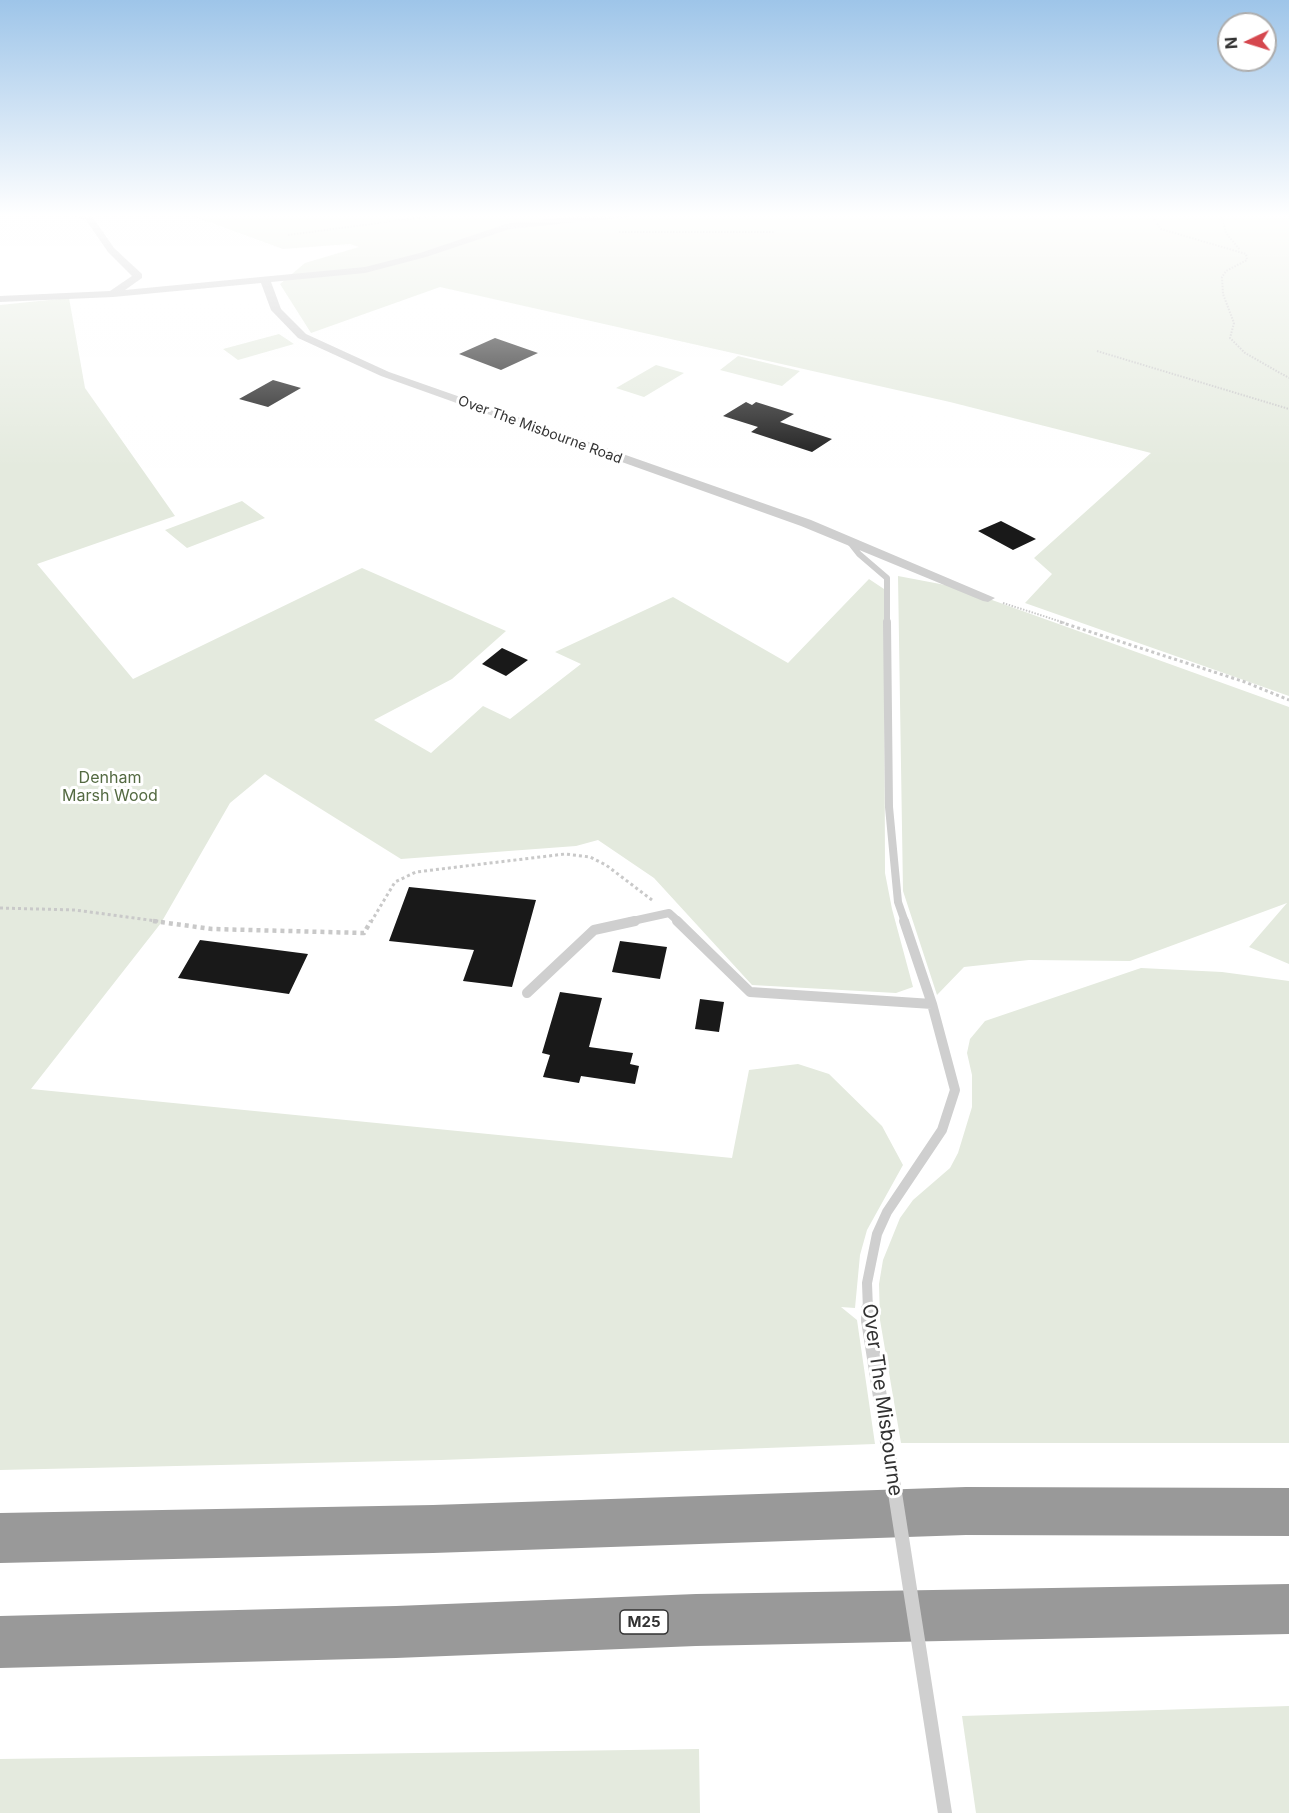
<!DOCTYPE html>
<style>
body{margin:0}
#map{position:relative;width:1289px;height:1813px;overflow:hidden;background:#fff;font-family:Inter,sans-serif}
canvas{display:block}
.north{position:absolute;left:1217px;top:12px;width:60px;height:60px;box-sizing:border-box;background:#fff;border:2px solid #adadad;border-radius:50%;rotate:266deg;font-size:16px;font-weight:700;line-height:24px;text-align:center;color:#323232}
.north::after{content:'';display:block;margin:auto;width:21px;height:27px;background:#d5474e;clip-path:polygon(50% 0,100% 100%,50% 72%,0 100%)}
</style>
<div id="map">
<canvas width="1289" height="1813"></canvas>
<div class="north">N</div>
</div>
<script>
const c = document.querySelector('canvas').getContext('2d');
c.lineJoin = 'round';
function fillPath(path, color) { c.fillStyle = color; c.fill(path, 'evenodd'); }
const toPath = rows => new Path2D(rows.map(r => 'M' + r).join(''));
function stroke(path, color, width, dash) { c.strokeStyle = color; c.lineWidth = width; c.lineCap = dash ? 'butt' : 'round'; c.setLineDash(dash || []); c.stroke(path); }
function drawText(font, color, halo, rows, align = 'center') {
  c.font = font + ' Inter,sans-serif'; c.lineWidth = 6; c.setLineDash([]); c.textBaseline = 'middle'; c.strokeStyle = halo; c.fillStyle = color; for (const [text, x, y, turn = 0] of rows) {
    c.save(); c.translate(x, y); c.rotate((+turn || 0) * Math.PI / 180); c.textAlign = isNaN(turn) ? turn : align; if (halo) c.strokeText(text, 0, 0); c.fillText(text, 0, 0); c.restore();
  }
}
fillPath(toPath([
 [187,214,1289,214,1289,696,1025,603,1052,574,1034,558,1151,453,950,402,440,287,311,333,280,284,305,263,359,247,350,244,283,249],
 [69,298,85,388,175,516,37,564,133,679,362,568,506,631,452,679,374,720,431,753,483,706,510,719,581,664,555,652,673,597,788,663,869,579,884,589,885,873,892,909,913,987,896,993,752,985,654,878,598,840,576,846,401,859,265,774,230,803,161,923,31,1089,732,1158,749,1070,798,1064,829,1074,882,1126,903,1165,867,1230,860,1255,855,1308,841,1307,857,1320,875,1444,441,1460,0,1470,0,305],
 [279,334,294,344,238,360,223,349],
 [738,356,800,371,782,386,720,370],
 [656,365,684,373,644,397,616,388],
 [242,501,265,518,187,548,165,530],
 [898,576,956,587,1289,707,1289,964,1249,947,1287,903,1130,961,1029,960,964,967,937,995,903,891],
 [1141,968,1222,972,1289,981,1289,1443,901,1443,880,1320,879,1284,883,1260,900,1218,913,1200,950,1168,958,1153,972,1107,972,1075,967,1053,970,1039,985,1021],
 [1289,1706,1289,1813,976,1813,962,1716],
 [699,1749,700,1813,0,1813,0,1759]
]), '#e4eade');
fillPath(toPath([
 [495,338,538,353,501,370,459,354],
 [273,380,301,388,268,407,239,399],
 [746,402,752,405,756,402,794,414,780,422,832,439,812,452,751,432,758,427,723,416],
 [1001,521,1036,539,1013,550,978,531],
 [502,648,528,660,506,676,482,664],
 [409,887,536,900,512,987,463,981,474,950,389,941],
 [200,940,308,954,289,994,178,978],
 [620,941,667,947,660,979,612,972],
 [560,992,602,998,589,1047,633,1053,630,1064,639,1066,635,1084,581,1076,579,1083,543,1077,550,1055,542,1053],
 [700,999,724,1002,719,1032,695,1029]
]), '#191919');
stroke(toPath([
 [1150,214,1161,229,1246,254,1247,260,1226,271,1222,277,1223,294,1234,323,1230,338,1245,353,1289,378],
 [1221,214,1226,233,1240,250],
 [619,232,774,232],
 [288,235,447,214],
 [1097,351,1289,409],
 [1003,603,1065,623]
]), '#c9c9c9', 2, [1.5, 1.5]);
stroke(toPath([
 [1060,622,1245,682,1289,700],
 [0,908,75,910,164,922],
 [371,922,395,882,416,872,565,854,590,857,606,865,652,900]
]), '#c9c9c9', 3, [3, 3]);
stroke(toPath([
 [153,921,212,929,364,933,371,921]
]), '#c9c9c9', 4.5, [4, 4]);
stroke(toPath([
 [848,540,859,554,887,578,887,623]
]), '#cfcfcf', 6);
stroke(toPath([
 [887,622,889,807,898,902,905,922],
 [628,922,669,913,679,922]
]), '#cfcfcf', 8);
stroke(toPath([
 [677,921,750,992,932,1004],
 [527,993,594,930,635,921],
 [868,1310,867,1283,877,1234,887,1212,942,1130,955,1090,932,1004,904,921]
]), '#cfcfcf', 10);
stroke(toPath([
 [868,1309,868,1320]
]), '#cfcfcf', 14);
fillPath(toPath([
 [67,214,92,216,114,248,142,274,142,278,125,290,365,267,420,253,509,223,602,214,632,214,628,217,510,229,426,257,365,273,271,282,281,309,306,334,389,372,811,520,995,598,988,602,983,601,801,526,381,376,298,338,271,310,261,283,113,297,0,302,0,296,110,291,132,276,108,252,86,220,67,214]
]), '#cfcfcf');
fillPath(toPath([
 [966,1487,1289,1488,1289,1536,966,1535,433,1553,0,1563,0,1513,433,1505,966,1487],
 [1289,1584,1289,1634,696,1646,396,1658,0,1668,0,1616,396,1606,696,1594,1289,1584]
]), '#999');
stroke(toPath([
 [868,1320,945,1813]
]), '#cfcfcf', 14);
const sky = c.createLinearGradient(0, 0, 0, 468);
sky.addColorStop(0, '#9ec5e9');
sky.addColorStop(0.46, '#fff');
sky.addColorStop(1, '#ffffff00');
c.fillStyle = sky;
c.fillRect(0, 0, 1289, 468);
drawText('14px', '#323232', '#fff', [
 ["Over The Misbourne Road",540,430,20]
]);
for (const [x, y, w] of [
 [644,1622,48]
]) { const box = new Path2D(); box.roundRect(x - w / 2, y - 12, w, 24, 4.5); c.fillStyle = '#fff'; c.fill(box); stroke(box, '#323232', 1.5); }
drawText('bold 15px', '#323232', null, [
 ["M25",644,1622]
]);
drawText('16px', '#546a42', '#fff', [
 ["Denham",110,778],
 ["Marsh Wood",110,796]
]);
drawText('20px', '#323232', '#fff', [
 ["Over The Misbourne",882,1400,82]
]);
</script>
